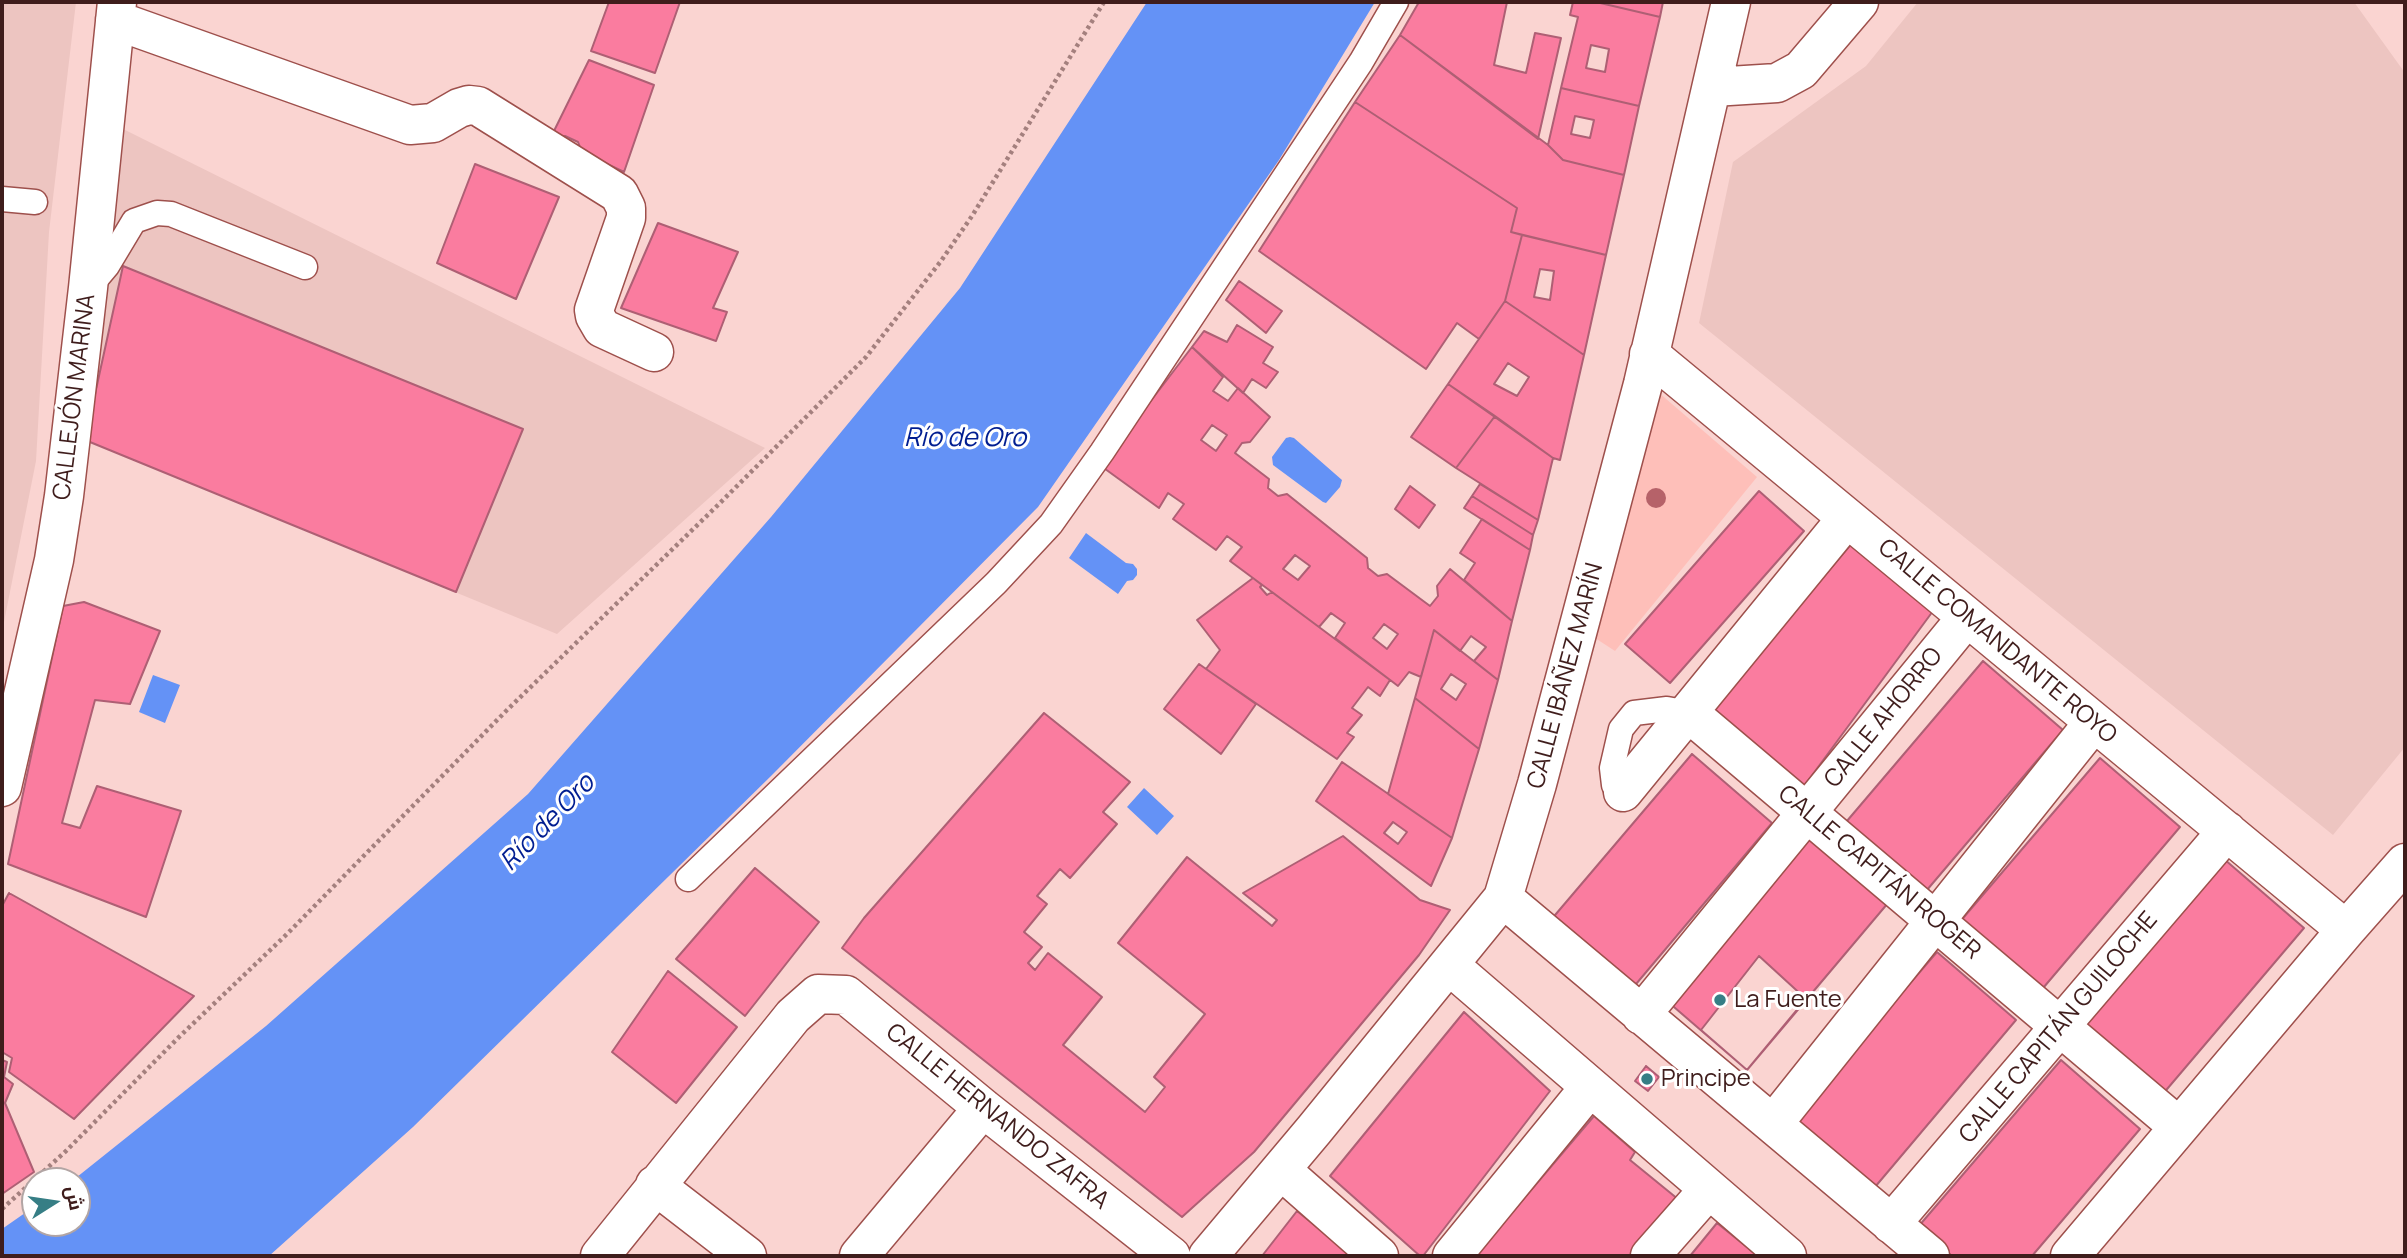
<!DOCTYPE html>
<meta charset="utf-8">
<style>
body{margin:0}
#map{position:relative;width:2407px;height:1258px;overflow:hidden;background:#fad4d1;font-family:Manrope,Cairo,sans-serif}
canvas{display:block}
.frame{position:absolute;inset:0;border:4px solid #3f1d1c;pointer-events:none}
.north{position:absolute;left:21px;top:1167px;width:70px;height:70px;box-sizing:border-box;background:#fff;border:2px solid #b2a5a4;border-radius:50%;rotate:78deg;font-size:19px;font-weight:700;line-height:28px;text-align:center;color:#3f1d1c}
.north::after{content:'';display:block;margin:auto;width:24px;height:32px;background:#367e85;clip-path:polygon(50% 0,100% 100%,50% 72%,0 100%)}
</style>
<div id="map">
<canvas width="2407" height="1258"></canvas>
<div class="frame"></div>
<div class="north">ش</div>
</div>
<script>
const c = document.querySelector('canvas').getContext('2d');
c.lineJoin = 'round';
function fillPath(path, color) { c.fillStyle = color; c.fill(path, 'evenodd'); }
const toPath = rows => new Path2D(rows.map(r => 'M' + r).join(''));
function stroke(path, color, width, dash) { c.strokeStyle = color; c.lineWidth = width; c.lineCap = dash ? 'butt' : 'round'; c.setLineDash(dash || []); c.stroke(path); }
function drawText(font, color, halo, rows, align = 'center') {
  c.font = font + ' Manrope,sans-serif'; c.lineWidth = 6; c.setLineDash([]); c.textBaseline = 'middle'; c.strokeStyle = halo; c.fillStyle = color; for (const [text, x, y, turn = 0] of rows) {
    c.save(); c.translate(x, y); c.rotate((+turn || 0) * Math.PI / 180); c.textAlign = isNaN(turn) ? turn : align; if (halo) c.strokeText(text, 0, 0); c.fillText(text, 0, 0); c.restore();
  }
}
fillPath(toPath([
 [2,2,76,2,49,232,36,461,2,632],
 [1918,2,2354,2,2405,73,2405,747,2333,835,1699,323,1733,162,1866,66],
 [111,123,765,448,557,634,85,440]
]), '#edc5c1');
fillPath(toPath([
 [1658,392,1757,477,1615,651,1592,636]
]), '#febfb9');
fillPath(toPath([
 [1147,2,1375,2,1279,160,1038,507,771,776,413,1127,269,1256,2,1256,2,1229,35,1206,35,1223,77,1223,77,1181,72,1181,266,1026,528,794,771,517,960,288],
 [1290,437,1294,438,1342,480,1340,487,1326,503,1323,502,1273,465,1272,457,1286,438],
 [1086,533,1126,563,1133,564,1137,569,1137,575,1133,580,1127,581,1118,594,1069,558],
 [153,675,180,685,165,723,139,712],
 [1144,788,1174,816,1157,835,1127,807]
]), '#6492f6');
const building = toPath([
 [609,2,680,2,655,73,591,51,609,2],
 [1419,2,1507,2,1494,65,1526,73,1535,33,1561,38,1538,139,1400,35,1419,2],
 [1573,2,1596,2,1660,17,1639,106,1561,88,1578,17,1570,15,1573,2],
 [1591,45,1609,49,1605,72,1586,68,1591,45],
 [1596,2,1663,2,1660,17,1596,2],
 [1400,35,1548,145,1563,160,1624,175,1606,255,1511,232,1517,208,1355,102,1400,35],
 [589,60,654,85,624,172,582,152,578,142,565,136,557,139,551,137,589,60],
 [1561,88,1639,106,1624,175,1563,160,1548,145,1561,88],
 [1575,116,1594,120,1590,138,1571,134,1575,116],
 [1355,102,1517,208,1511,232,1522,235,1505,301,1479,339,1457,323,1426,369,1259,251,1355,102],
 [475,164,559,197,516,299,437,263,475,164],
 [658,223,738,252,713,308,727,312,716,341,621,308,658,223],
 [1522,235,1606,255,1584,355,1505,301,1522,235],
 [1540,269,1554,271,1550,300,1534,297,1540,269],
 [123,266,523,429,456,592,85,440,123,266],
 [1239,281,1282,311,1266,333,1226,300,1239,281],
 [1505,301,1584,355,1560,460,1553,458,1448,384,1505,301],
 [1508,363,1529,377,1517,396,1494,384,1508,363],
 [1237,325,1273,347,1263,363,1278,372,1266,388,1252,379,1243,393,1192,347,1204,331,1227,342,1237,325],
 [1192,347,1223,377,1213,391,1228,401,1238,388,1270,417,1250,442,1242,443,1235,453,1269,479,1268,488,1278,496,1287,494,1367,558,1368,568,1378,576,1387,574,1430,606,1438,596,1437,586,1450,569,1512,621,1498,680,1474,661,1486,647,1471,636,1460,651,1434,630,1421,677,1409,672,1398,686,1335,638,1345,623,1331,613,1319,627,1230,561,1242,547,1227,536,1216,550,1173,519,1184,504,1168,493,1159,508,1101,466,1192,347],
 [1212,425,1227,435,1216,451,1201,440,1212,425],
 [1295,555,1310,566,1298,580,1283,569,1295,555],
 [1384,624,1398,634,1387,649,1373,638,1384,624],
 [1448,384,1495,416,1456,468,1411,437,1448,384],
 [1495,416,1553,458,1538,520,1456,468,1495,416],
 [1480,484,1538,520,1533,535,1472,496,1480,484],
 [1410,486,1435,505,1419,528,1395,509,1410,486],
 [1759,491,1804,531,1670,683,1625,644,1759,491],
 [1472,496,1533,535,1530,550,1464,508,1472,496],
 [1482,519,1530,550,1512,621,1464,580,1475,563,1460,553,1482,519],
 [1853,542,1933,611,1799,793,1711,709,1853,542],
 [1253,578,1262,585,1260,587,1267,595,1272,592,1390,680,1380,696,1368,687,1352,708,1362,715,1347,733,1354,737,1337,759,1206,669,1220,650,1197,620,1253,578],
 [84,602,160,631,130,704,95,700,62,823,80,828,97,786,181,811,146,917,8,864,63,606,84,602],
 [1434,630,1498,680,1479,749,1415,698,1434,630],
 [1451,674,1466,684,1456,700,1441,689,1451,674],
 [1983,661,2063,730,1921,897,1841,828,1983,661],
 [1199,664,1256,704,1221,754,1164,709,1199,664],
 [1415,698,1479,749,1452,838,1388,794,1415,698],
 [1044,713,1130,782,1103,812,1117,824,1070,878,1060,869,1037,896,1047,904,1024,932,1042,947,1028,963,1035,970,1048,953,1102,997,1063,1045,1145,1112,1165,1087,1154,1077,1205,1014,1118,943,1187,857,1272,926,1277,920,1243,893,1343,836,1420,900,1450,910,1419,955,1254,1152,1182,1217,842,948,864,918,1044,713],
 [1692,754,1772,823,1631,990,1550,921,1692,754],
 [2100,758,2180,827,2038,994,1958,924,2100,758],
 [1342,762,1452,838,1431,886,1316,801,1342,762],
 [1393,822,1407,832,1398,844,1384,833,1393,822],
 [1808,834,1888,903,1747,1070,1667,1001,1808,834],
 [2224,859,2304,928,2162,1095,2082,1026,2224,859],
 [755,868,819,922,745,1016,676,959,755,868],
 [9,893,194,996,74,1119,9,1072,12,1058,2,1052,2,906,9,893],
 [1937,952,2016,1020,1875,1187,1794,1118,1937,952],
 [1759,956,1806,999,1747,1070,1701,1030,1759,956],
 [668,971,737,1027,676,1103,612,1052,668,971],
 [1464,1012,1550,1091,1423,1256,1420,1256,1330,1176,1464,1012],
 [2,1060,7,1062,4,1077,13,1084,5,1103,34,1172,2,1194,2,1060],
 [2061,1060,2140,1129,2032,1256,1952,1256,1918,1227,2061,1060],
 [1646,1066,1659,1077,1648,1091,1635,1081,1646,1066],
 [1594,1116,1635,1152,1630,1160,1684,1204,1642,1256,1475,1256,1594,1116],
 [1297,1211,1353,1256,1262,1256,1297,1211],
 [1717,1223,1758,1256,1690,1256,1717,1223]
]);
fillPath(building, '#fa7c9f');
stroke(building, '#ae5f74', 2);
const service = toPath([
 [2,199,35,202],
 [91,285,107,266,134,221,157,213,171,214,305,267],
 [1623,792,1614,785,1612,768,1621,729,1634,713,1667,709,1689,713],
 [688,879,996,583,1051,524,1102,452,1361,62,1396,2]
]);
const minor = toPath([
 [115,20,410,125,433,123,459,108,469,105,478,106,619,194,626,208,626,218,594,310,595,316,602,328,654,352],
 [1713,87,1777,83,1801,70,1859,2],
 [1649,354,2346,930],
 [1689,713,2179,1127],
 [2,787,54,560,64,496,88,288,117,2],
 [1623,792,1847,518],
 [1503,898,1930,1256],
 [1449,965,1787,1256],
 [1641,1015,1967,617],
 [1773,1124,2094,722],
 [1281,1170,1379,1256],
 [655,1185,747,1256],
 [1891,1224,2227,831],
 [600,1256,793,1016,818,994,846,995,983,1108,1171,1256],
 [859,1256,983,1108],
 [1208,1256,1314,1130,1503,898,1537,784,1643,384,1731,2],
 [1452,1256,1590,1087],
 [1650,1256,1709,1189],
 [2070,1256,2346,930,2405,863]
]);
stroke(service, '#9e504c', 27);
stroke(minor, '#9e504c', 41);
stroke(toPath([
 [2,1209,66,1151,178,1038,287,934,507,710,720,503,866,357,941,261,972,216,1104,2]
]), '#a4807e', 4.5, [3.5, 3.5]);
stroke(service, '#fff', 24);
stroke(minor, '#fff', 38);
c.fillStyle = '#b66269';
for (const [x, y] of [
 [1656,498]
]) { c.beginPath(); c.arc(x, y, 10, 0, 2 * Math.PI); c.fill(); }
for (const [x, y, r, color] of [
 [1720,1000,7,"#367e85"],
 [1647,1079,7,"#367e85"]
]) { const dot = new Path2D(); dot.arc(x, y, r, 0, 2 * Math.PI); c.fillStyle = color; c.fill(dot); stroke(dot, '#fff', 2.5); }
drawText('24px', '#3f1d1c', '#fff', [
 ["CALLEJÓN MARINA",75,397,-83],
 ["CALLE COMANDANTE ROYO",1997,642,40],
 ["CALLE IBÁÑEZ MARÍN",1566,676,-75],
 ["CALLE AHORRO",1884,718,-51],
 ["CALLE CAPITÁN ROGER",1879,873,40],
 ["CALLE CAPITÁN GUILOCHE",2059,1028,-50],
 ["CALLE HERNANDO ZAFRA",997,1117,39]
]);
drawText('24px', '#3f1d1c', '#fff', [
 ["La Fuente",1734,1000],
 ["Principe",1661,1079]
], 'left');
drawText('italic 26px', '#011e91', '#fff', [
 ["Río de Oro",965,439],
 ["Río de Oro",548,823,-46]
]);
</script>
